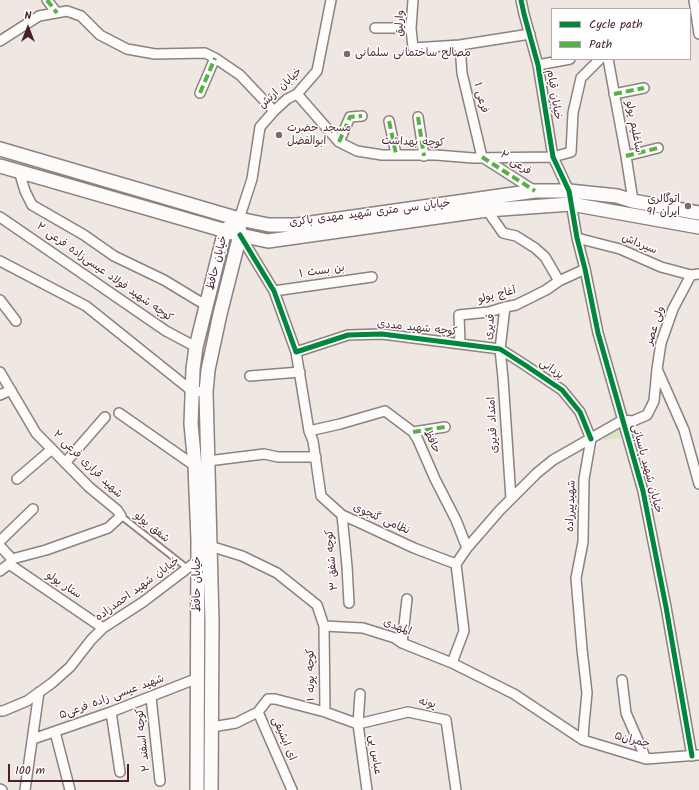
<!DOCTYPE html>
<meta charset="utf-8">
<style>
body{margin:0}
#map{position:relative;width:699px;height:790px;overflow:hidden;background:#efe8e2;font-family:Kalam,sans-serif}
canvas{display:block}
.legend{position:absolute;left:551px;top:8px;width:140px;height:52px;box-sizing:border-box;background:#fff;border:1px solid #b7a5aa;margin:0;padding:5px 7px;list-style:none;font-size:12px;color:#4a1f2b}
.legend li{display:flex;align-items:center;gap:8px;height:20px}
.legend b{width:20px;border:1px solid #b7a5aa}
.north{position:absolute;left:8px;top:8px;width:40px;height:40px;-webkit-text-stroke:3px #fff;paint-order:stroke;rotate:0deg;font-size:11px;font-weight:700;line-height:16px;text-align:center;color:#4a1f2b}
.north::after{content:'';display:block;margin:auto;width:14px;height:18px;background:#4a1f2b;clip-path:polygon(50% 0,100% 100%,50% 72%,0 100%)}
.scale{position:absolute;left:8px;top:764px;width:121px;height:18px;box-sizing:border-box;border:2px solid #4a1f2b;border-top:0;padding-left:5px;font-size:12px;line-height:14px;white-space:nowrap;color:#4a1f2b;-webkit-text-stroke:3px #fff;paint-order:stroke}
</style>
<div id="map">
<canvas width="699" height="790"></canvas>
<ul class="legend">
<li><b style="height:5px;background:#00873e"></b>Cycle path</li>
<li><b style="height:5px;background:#57b146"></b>Path</li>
</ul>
<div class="north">N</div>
<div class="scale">100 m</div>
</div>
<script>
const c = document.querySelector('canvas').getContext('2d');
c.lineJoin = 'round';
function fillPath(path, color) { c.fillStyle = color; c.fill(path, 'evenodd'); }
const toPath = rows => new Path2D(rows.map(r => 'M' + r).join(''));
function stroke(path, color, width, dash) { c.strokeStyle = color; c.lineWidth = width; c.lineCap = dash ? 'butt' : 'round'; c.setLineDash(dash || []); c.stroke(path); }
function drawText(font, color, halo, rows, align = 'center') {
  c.font = font + ' Kalam,"Playpen Sans Arabic",sans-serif'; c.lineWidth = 3; c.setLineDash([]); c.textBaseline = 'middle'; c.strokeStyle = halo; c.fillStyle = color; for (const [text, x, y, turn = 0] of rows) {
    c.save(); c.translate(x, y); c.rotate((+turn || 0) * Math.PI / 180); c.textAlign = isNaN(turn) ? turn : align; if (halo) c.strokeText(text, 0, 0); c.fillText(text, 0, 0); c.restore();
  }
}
fillPath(toPath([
 [619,423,623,437,604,440,604,434]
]), '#d7e6bc');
const lane = toPath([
 [121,516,187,568]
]);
const street = toPath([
 [47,0,57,13],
 [413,0,411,28,413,48,460,45,530,34],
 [521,0,524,14,538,65,553,157,569,191,577,238,585,269,598,333,643,491,666,607,692,756],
 [694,0,699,34],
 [375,28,411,28],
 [0,41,39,16,67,11,81,16,100,35,127,49,155,54,205,53,215,58,240,75,274,111],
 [460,45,462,73,482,157,535,191],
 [608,59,626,156,633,201],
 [538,65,570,59],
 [200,93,215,58],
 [297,94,339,142,357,151,382,155,436,155,473,158,553,157,571,152,573,113,581,78,600,59],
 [614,94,644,88],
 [418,117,424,156],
 [389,121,396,154],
 [339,142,350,117,362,116],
 [626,156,658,148],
 [19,171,25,191,32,205,84,235,114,256,164,280,207,306],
 [487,210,503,233,516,236,535,248,545,257,559,281],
 [0,217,166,331,196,347],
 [239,219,252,179,260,127,274,111,287,99,297,94,317,71,331,0],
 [240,235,274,291,296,352,348,335,382,334,500,349,525,365,562,390,580,412,591,439],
 [577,238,620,249,661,267,691,275],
 [0,261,86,306,192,391,206,392],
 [699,274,691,275,673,309,661,343,657,369,684,430,699,484],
 [274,291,372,277],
 [0,300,16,321],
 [505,307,500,349,503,378,511,499],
 [460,343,459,315,489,312,505,307,516,305,546,290,559,281,585,269],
 [296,352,309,431,313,441,321,496,342,515,358,522,414,548,456,564,464,631,452,663],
 [0,372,36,433,89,487,117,510,121,516,108,528,46,550,12,559],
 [250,376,300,372],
 [0,395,11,390],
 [119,413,195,466],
 [309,431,340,424,385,411,413,432,418,440,435,479,456,520,467,548,456,564],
 [413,432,445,427],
 [208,461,264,454,278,457,316,457],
 [65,463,105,417],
 [17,479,52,449],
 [342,515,347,566,349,603],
 [0,541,33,509],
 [0,546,12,559,9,564,0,571],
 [210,546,242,556,277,573,317,605,324,626,325,712,275,699,268,699,258,712,292,790],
 [467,548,500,510,537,473,553,460,623,420,633,421,647,415,654,401,657,369],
 [9,564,103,628],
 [324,626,363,628,395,638,402,643,452,663,514,694,583,740,646,759,699,755],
 [402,643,407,599],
 [622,680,626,713,646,759],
 [360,694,358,724,367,790],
 [151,697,160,781],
 [0,711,3,711,27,701,52,683,70,667,91,640,103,628,143,602,197,561],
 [111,712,120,772],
 [325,712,358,724],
 [358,724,408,712,446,720,456,790],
 [212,727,236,723,258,712],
 [55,732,70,790],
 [33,739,111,712,198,678],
 [583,740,584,724,587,693,582,649,576,578,583,542,584,479,591,439],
 [0,789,2,790],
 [25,790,39,692]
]);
const secondary = toPath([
 [0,149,239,219,269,225,297,225,535,191,569,191,617,196,633,201,699,213],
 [0,166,240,235,268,241,487,210,571,204,699,227],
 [197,790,198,540,195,466,191,424,193,369,196,347,225,230,232,225],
 [211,790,212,622,206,392,208,370,220,314,240,235,239,226]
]);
stroke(lane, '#8d8181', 8);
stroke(street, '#8d8181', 12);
stroke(secondary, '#8d8181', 16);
stroke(lane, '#fdfcfb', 4.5);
stroke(street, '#fdfcfb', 9);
stroke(secondary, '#fdfcfb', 13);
stroke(toPath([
 [47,0,57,13],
 [200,93,215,58],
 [614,94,644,88],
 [418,117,424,156],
 [389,121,396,154],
 [339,142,350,117,362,116],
 [626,156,658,148],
 [482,157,535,191],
 [413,432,445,427]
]), '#57b146', 4, [8, 4]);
stroke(toPath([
 [521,0,524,14,538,65,553,157,569,191,577,238,585,269,598,333,643,491,666,607,692,756],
 [240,235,274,291,296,352,348,335,382,334,500,349,525,365,562,390,580,412,591,439]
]), '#00873e', 5);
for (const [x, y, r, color] of [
 [347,54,4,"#84656b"],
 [279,135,4,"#84656b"],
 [688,206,4,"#84656b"]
]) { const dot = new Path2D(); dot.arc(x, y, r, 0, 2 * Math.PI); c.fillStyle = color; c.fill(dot); stroke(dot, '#fff', 1.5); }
drawText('11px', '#4a1f2b', '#fff', [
 ["وارلیق",401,23,-89],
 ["خیابان ارتش",281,89,-43],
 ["خیابان قیام",553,95,81],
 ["فرعی ۱",480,98,76],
 ["ساغلیم یولو",633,127,79],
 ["کوچه بهداشت",413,143,2],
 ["فرعی ۲",515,164,33],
 ["خیابان سی متری شهید مهدی باکری",370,214,-7],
 ["سیرداش",639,245,22],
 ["خیابان حافظ",218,263,-76],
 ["بن بست ۱",322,272,-8],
 ["کوچه شهید فولاد عیسی‌زاده فرعی ۲",104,273,35],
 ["آغاج یولو",497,296,-14],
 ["ولی عصر",656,326,-72],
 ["قدیری",491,327,-83],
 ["کوچه شهید مددی",417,329,6],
 ["یزدانی",551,370,35],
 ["امتداد قدیری",494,425,-93],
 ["حافظ",431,442,63],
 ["شهید قراری فرعی ۲",87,465,44],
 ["خیابان شهید پاسبانی",646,469,75],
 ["شهیدپیرزاده",572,506,-88],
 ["نظامی گنجوی",381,520,24],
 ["شفق یولو",151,528,39],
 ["کوچه شفق ۳",333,560,-95],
 ["خیابان حافظ",198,584,-90],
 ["ستار یولو",63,586,34],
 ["خیابان شهید احمدزاده",138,590,-36],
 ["المهدی",397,628,22],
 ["کوچه پونه ۱",312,675,-91],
 ["شهید عیسی زاده فرعی۵",112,698,-20],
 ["پونه",427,704,12],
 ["ای ایشیقی",283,739,67],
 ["کوچه اسفند ۲",144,740,-96],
 ["چمران۵",632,741,14],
 ["عباس پی",374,755,82]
]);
drawText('11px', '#4a1f2b', '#fff', [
 ["مصالح ساختمانی سلمانی",355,54],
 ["مسجد حضرت",287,129],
 ["ابوالفضل",287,142],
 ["اتوگالری",680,200,"right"],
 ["ایران 91",680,213,"right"]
], 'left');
</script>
